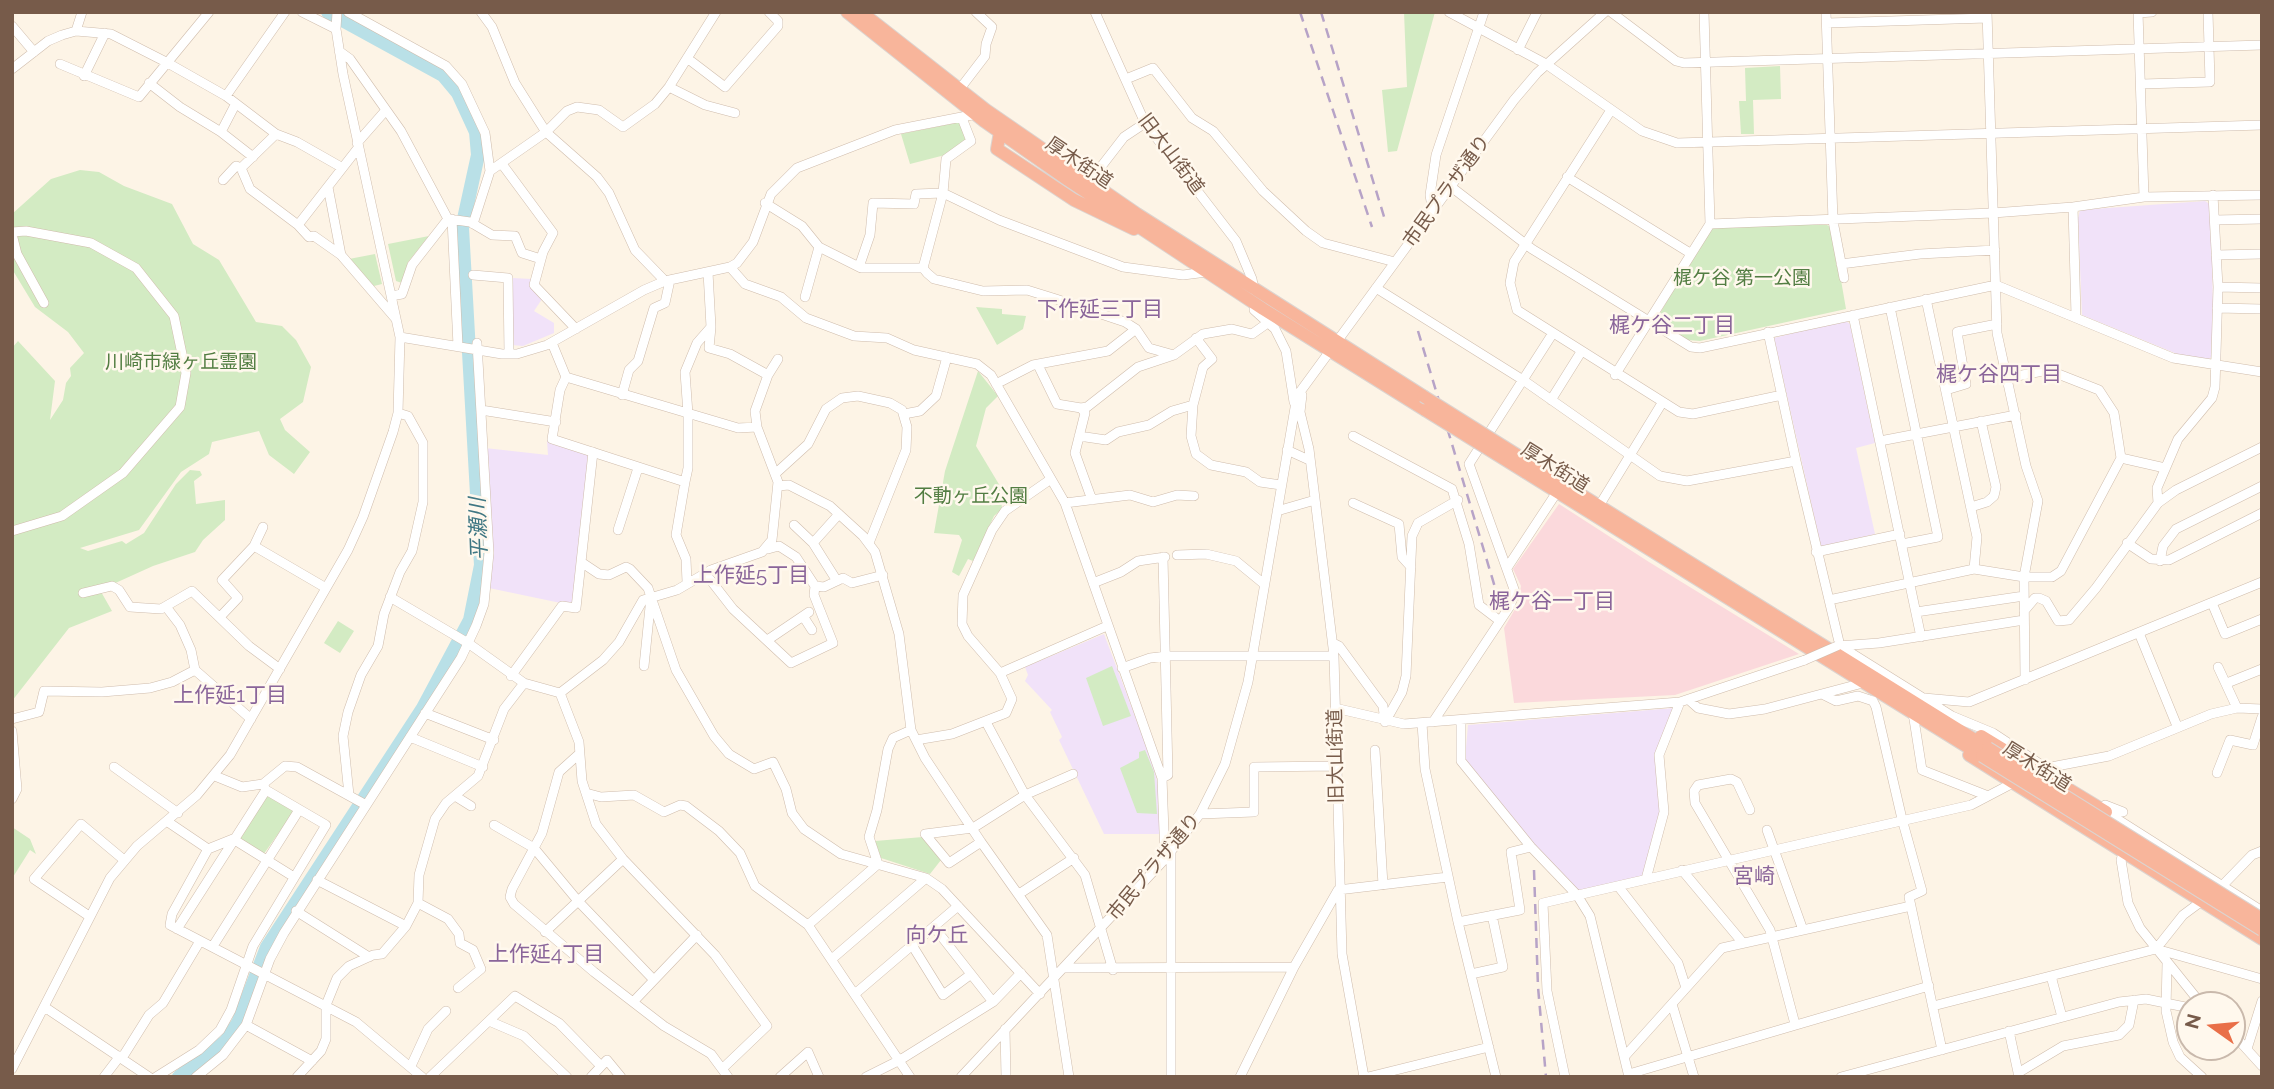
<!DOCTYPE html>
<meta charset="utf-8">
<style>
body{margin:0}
#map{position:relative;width:2274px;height:1089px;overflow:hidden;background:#fdf4e6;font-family:Raleway,sans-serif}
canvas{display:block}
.frame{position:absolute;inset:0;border:14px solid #775b4a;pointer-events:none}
.north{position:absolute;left:2176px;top:991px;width:70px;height:70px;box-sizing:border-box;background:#fff8ed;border:2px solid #c9b9ac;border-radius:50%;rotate:285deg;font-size:19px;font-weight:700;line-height:28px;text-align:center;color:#775b4a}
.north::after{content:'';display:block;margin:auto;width:24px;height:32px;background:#e96f48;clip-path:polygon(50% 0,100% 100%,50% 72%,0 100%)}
</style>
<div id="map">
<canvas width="2274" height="1089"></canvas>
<div class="frame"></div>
<div class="north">N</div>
</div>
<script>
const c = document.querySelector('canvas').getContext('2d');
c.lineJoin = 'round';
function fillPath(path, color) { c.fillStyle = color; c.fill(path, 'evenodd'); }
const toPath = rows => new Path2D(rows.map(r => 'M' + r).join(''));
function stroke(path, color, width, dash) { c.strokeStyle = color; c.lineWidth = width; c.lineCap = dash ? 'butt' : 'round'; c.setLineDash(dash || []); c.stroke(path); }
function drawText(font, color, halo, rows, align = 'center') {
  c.font = font + ' Raleway,"Noto Sans JP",sans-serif'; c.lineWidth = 5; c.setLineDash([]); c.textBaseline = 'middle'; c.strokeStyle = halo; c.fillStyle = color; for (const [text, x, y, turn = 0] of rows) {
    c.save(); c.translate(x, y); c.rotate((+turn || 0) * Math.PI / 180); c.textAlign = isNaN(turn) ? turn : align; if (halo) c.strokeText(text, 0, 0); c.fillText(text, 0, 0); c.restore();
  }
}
fillPath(toPath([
 [2205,201,2211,205,2213,311,2211,357,2208,360,2182,356,2082,315,2078,218,2080,210],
 [512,278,532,279,542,299,534,311,554,323,554,333,523,346,512,345],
 [1844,320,1850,324,1875,443,1856,448,1875,534,1821,547,1774,338],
 [547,440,590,455,575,606,489,588,485,448,548,455],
 [1104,634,1152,761,1159,789,1160,834,1104,834,1059,740,1062,737,1050,712,1052,710,1025,681,1028,675,1025,667],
 [1674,708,1657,756,1661,813,1645,876,1579,893,1535,846,1465,759,1468,725]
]), '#f1e2f9');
fillPath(toPath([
 [1559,504,1649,562,1799,654,1675,695,1514,703,1504,628,1518,604,1521,586,1513,569]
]), '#fbd9dc');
fillPath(toPath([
 [1404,12,1435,12,1397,151,1388,152,1382,90,1407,87],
 [1780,66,1781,99,1753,100,1754,134,1741,134,1739,101,1746,101,1745,68],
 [960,122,966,142,945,155,910,164,901,134],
 [80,170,99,172,124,186,172,204,193,244,219,260,256,322,282,326,296,340,311,367,303,402,280,419,285,430,310,452,294,474,269,455,259,431,212,442,209,454,181,472,139,530,80,548,88,551,122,541,126,544,144,533,176,484,190,470,200,471,202,475,194,481,196,504,225,500,225,520,203,540,195,552,153,566,100,590,112,611,69,628,12,701,12,348,18,341,55,381,50,420,63,400,66,383,71,376,70,368,84,353,68,332,35,307,12,269,12,214,51,179],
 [1710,224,1827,225,1832,228,1846,309,1700,341,1688,340,1675,333,1660,322,1658,317],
 [429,236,408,262,402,283,396,281,388,244],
 [375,254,382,284,374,286,349,259],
 [976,307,1002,309,1002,314,1026,316,1023,329,997,345],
 [978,371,998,396,986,408,976,446,1000,486,1002,509,994,516,973,561,968,559,959,576,952,572,962,540,959,535,934,533,945,471],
 [338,621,354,631,340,653,324,643],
 [1112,666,1131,716,1103,726,1086,678],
 [1145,750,1154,772,1157,814,1137,813,1120,768,1139,758,1139,752],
 [266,795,293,810,293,813,263,855,239,839],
 [12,827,30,839,36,854,30,850,13,877],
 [923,837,941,860,930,874,881,858,875,841]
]), '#d3ebc3');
stroke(toPath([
 [179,1077,226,1041,238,1023,267,947,423,708,470,620,481,565,462,228,478,155,476,132,458,93,443,75,328,12]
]), '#b9e0e7', 14);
const minor = toPath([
 [302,12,336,29],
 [348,12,446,66,462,84,485,133,490,171,473,224],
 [481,12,492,27,515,83,537,118,546,132,597,177,609,193,635,250,665,281],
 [1095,12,1145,123,1236,241,1252,279,1254,290],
 [1449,12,1546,64,1642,131,1677,143,2262,125],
 [1611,12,1676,61,1684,63,2262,45],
 [1826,12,1833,221,1844,278],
 [1987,12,1997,333,2026,466,2038,501,2024,577,2025,680],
 [2138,12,2144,197],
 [2138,13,2152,12],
 [1827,23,1987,18],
 [12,26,34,52],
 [76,31,82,12],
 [1518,50,1537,12],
 [339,51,350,59,401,131,448,219],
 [687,58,725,87,778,26,778,21,769,12],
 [60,64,139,97,209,12],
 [12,69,48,41,62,35,76,31,111,34,166,62,226,96,276,134,297,142,341,167],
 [84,76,105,33],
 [1126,79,1153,68,1192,118,1213,131,1263,191,1306,231,1323,243,1395,262],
 [149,83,180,107,221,132,253,157],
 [2142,84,2210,82,2208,12],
 [669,87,705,105,735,113],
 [959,90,985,56,986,44,992,27,976,12],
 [226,96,285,12],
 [1611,110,1514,262,1510,283,1517,310,1679,412,1693,414,1782,395],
 [962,118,971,141,946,159,943,193,923,268,927,273,934,279,983,291,1027,290,1056,299,1125,322,1136,329,1149,348,1174,355],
 [221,132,235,105],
 [357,143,386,110],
 [502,164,553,233,543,252,534,285,576,329],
 [241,168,250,189,298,225,309,237,314,236,341,255,396,319],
 [490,171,546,132,567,111,577,107,599,110,623,127,655,104,669,87,716,12],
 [1567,177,1690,253],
 [223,180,236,166,241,168,276,134],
 [1090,181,1124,137,1145,123],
 [1450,186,1532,249,1691,347,1700,348,1996,285,2173,358,2262,372],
 [328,187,341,255],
 [765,203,802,226,819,247,861,268,923,268],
 [1436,205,1431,201,1430,195,1436,155,1484,12],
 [2073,207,2076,316],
 [449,219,470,222,492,235,515,236,522,253,541,259],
 [452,219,458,346],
 [2215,220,2262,219],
 [1710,224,1993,213,2073,207,2144,197,2262,195],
 [298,225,358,148],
 [12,232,26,231,91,243,136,268,174,316,186,373,180,407,123,473,62,516,12,531],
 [12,234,17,254,44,303],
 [2216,255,2262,254],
 [1841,264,1920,254,1995,250],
 [730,267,745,284,781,297,806,318,854,336,887,338,914,350,977,364,991,375,1065,503,1162,778,1165,859],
 [859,267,870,235,873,203,914,204,916,194,943,193,999,220,1123,267,1183,275,1207,272],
 [473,275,508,278,509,354],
 [2218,287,2262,288],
 [1376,288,1523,380,1660,476,1687,481,1796,461,1840,646,1952,716,1993,733,2046,768,2109,756,2211,714,2237,708,2262,709],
 [391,296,402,294,412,265,448,219],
 [805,297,819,247],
 [1926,299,1977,537,1974,569],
 [1890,307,1938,537,1902,544],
 [2217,308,2262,309],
 [1254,310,1275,329,1286,351,1294,402],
 [1853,315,1921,637],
 [1768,332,1796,461],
 [400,337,502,354,517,354,547,345,644,290,665,281,730,267,737,263,753,242,771,194,797,168,895,130,977,114],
 [1196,338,1212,359,1203,367,1193,405,1191,436,1196,454,1211,465,1246,472,1260,482,1281,485],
 [552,343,566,377,738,428,757,427],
 [1038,365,1057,404,1081,408,1087,407,1138,367,1174,355,1203,334,1232,329,1252,334,1269,322],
 [768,375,778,359],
 [1615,375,1710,224,1704,12],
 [566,377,560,390,552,439,685,482,688,468,688,414,685,372,697,343,711,327,708,272],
 [996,384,1033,365,1108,351,1136,329],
 [1946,390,1966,384,1957,332,1997,324],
 [622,395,629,370,638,361,654,308,665,303,670,280],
 [1302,395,1300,412,1309,449,1334,656,1342,954,1364,1077],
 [1551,400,1581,352],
 [1081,408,1085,413,1075,453,1092,500],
 [481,410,556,422],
 [904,414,920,411,936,396,947,357],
 [1079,436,1106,440,1118,432,1149,425,1172,411,1193,405],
 [1353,436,1452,489,1469,544,1479,605,1500,621],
 [1880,441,2016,415],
 [1287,450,1309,460],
 [2121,458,2165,468],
 [775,474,808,444,826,409,842,398,858,396,890,403,902,410,907,427,906,450,869,543],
 [685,482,676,535,686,559,687,582],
 [778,486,789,485,830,506,863,536,875,552,899,634,911,730,925,758,981,842,1047,935,1069,1077],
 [1065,503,1130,495,1153,502,1177,495,1194,496],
 [1353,503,1399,524,1402,557,1411,567],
 [2158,503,2157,488,2178,439,2212,398,2215,387,2218,287,2213,195],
 [1599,506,1662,403],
 [1971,507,1987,502,1994,496,1996,487,1981,421],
 [1277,511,1315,500],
 [794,525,813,543,837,581],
 [618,530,638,468],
 [813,543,839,514],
 [2127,543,2151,559,2169,560,2262,513],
 [254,546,326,588],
 [1816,552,1900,534],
 [1177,555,1206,554,1236,561,1264,584],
 [2160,561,2163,546,2176,529,2262,486],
 [581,562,599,574,609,575,626,567,630,569,648,588,651,597,644,666],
 [1507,568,1557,492],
 [705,573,733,609,791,663,833,643,814,595,815,586,796,557,779,546,768,549],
 [1093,583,1121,572,1138,561,1165,557],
 [815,586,824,587,843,578,852,583,883,575],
 [83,593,112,586,119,590,130,607,161,609,192,591,249,646,280,669],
 [390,597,468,643,524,683,560,693,579,742,582,781,596,824,623,859,715,955,767,1026,722,1069],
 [651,597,676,670,714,736,729,754,754,769,773,762,786,789,792,813,804,829,841,854,926,878,942,889,1040,994],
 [1829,600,1974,569,2024,577,2052,577,2061,571,2121,458,2114,413,2099,390,2048,370,2007,378],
 [2212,603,2225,634,2262,619],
 [167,608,180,625,191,650,195,670],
 [2024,611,2035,598,2039,598,2046,601,2058,621,2069,620,2096,588,2158,503,2176,490,2262,447],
 [1916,612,2024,596],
 [803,616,812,630],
 [220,617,238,598,222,580,254,546,263,527],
 [2139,633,2177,726],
 [769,639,809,612],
 [1333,643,1339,646,1383,706,1385,722],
 [1838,646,1879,643,2024,620],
 [2218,667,2237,708],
 [1122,668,1150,658,1167,656,1334,656],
 [1000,673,1107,626],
 [511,676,562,606,576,608,593,452],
 [2227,683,2262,669],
 [560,693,603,660,619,642,643,600,677,590,711,570,762,552,772,540,778,482,757,427,755,411,768,375,730,354,709,348,711,327],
 [1822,694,1836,701,1858,696,1873,701,1876,707,1902,819,1922,891,1909,897,1942,1050],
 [1924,698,1969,702,2262,582],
 [1689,700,1698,708,1729,714,1765,709,1863,683],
 [1335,708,1404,724,1680,702,1805,660],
 [425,713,494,740],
 [1913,713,1922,770,1988,796],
 [12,719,39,712,44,691,102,692,150,688,172,682,195,670,251,719],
 [1461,720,1461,761,1531,847,1577,895,1590,916,1629,1077],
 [986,722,1025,795,1085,875,1113,970],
 [1385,722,1402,692,1406,676,1412,536,1418,523,1458,500],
 [1433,722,1510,606,1515,592,1469,464,1553,333],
 [1422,723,1425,769,1458,922,1496,1077],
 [12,731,17,789,12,799],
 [410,737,483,767],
 [916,740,952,734,1006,713,1012,699,1000,673,968,636,962,624,963,595,992,530,1005,511,1051,479],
 [1375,750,1383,885],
 [579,754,559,772,542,833,512,889,510,897,514,904,594,972,664,1026,711,1054,728,1077],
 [114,767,178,813],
 [2217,773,2230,740,2253,745,2262,717],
 [1162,778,1168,775,1163,557],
 [263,784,285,766,297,767,366,805],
 [586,793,601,797,634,795,664,812,680,805,686,806,719,831,740,853,755,886,808,925,910,1077],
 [349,795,343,736,348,712,361,675,378,646,384,614,400,572,412,551,423,502,423,443,408,416,398,413],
 [455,796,471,806],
 [2105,805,2123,812],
 [1750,810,1737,782,1731,779,1698,785,1694,791,1695,803,1770,930,1795,1024],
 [2106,812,2262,911],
 [1200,814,1254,812,1254,767,1336,766],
 [168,822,208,849,172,914,170,925,356,1022,422,1077],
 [494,825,534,848,578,901,652,978],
 [1767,830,1803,930],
 [925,834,973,828,1025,795,1073,774],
 [925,834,949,863,981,842],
 [208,849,233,839,294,877],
 [1171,853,1171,1077],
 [2123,854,2121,860,2128,903,2140,928,2202,1005],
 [1682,870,1743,943],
 [1646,879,1664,812,1659,755,1680,702],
 [317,880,406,926],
 [1618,886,1678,963,1686,988],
 [2220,888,2252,855,2262,851],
 [1019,894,1074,858],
 [418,903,448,919,459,934,460,943,473,950,481,969,458,988],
 [296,911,369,957],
 [89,916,34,879,81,824,124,860],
 [1458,922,1520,910,1511,852,1531,847],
 [808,925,878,864,869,837,877,810,888,749,893,738,911,730],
 [934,927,993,1002],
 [177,929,266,790],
 [545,932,623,859],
 [912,945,943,995,970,975],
 [213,946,299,810],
 [2156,949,2183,915,2206,898],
 [833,958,926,878],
 [2167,963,2166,1011,2173,1042,2180,1057,2202,1077],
 [1063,968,1294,967],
 [1471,974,1503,967,1492,915],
 [2051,976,2062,1017],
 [856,993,958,906],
 [634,1001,697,935],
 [1672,1004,1694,1077],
 [1933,1006,2156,949,2262,979],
 [46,1008,149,1077],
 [489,1021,524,1036,567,1077],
 [246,1025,312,1061],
 [1005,1029,1006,1077],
 [2009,1031,2019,1077],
 [2232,1033,2262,1066],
 [2247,1049,2262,1001],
 [1625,1056,1722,948,1911,906],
 [122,1058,149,1015,163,1003,200,941],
 [411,1066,428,1029,446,1011],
 [12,1069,110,878,137,846,197,795,230,755,348,550,363,517,393,432,398,413,400,337,343,74,336,29,337,12],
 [2018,1073,2063,1046,2119,1035,2129,1025,2134,1000],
 [1629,1074,1929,986],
 [104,1077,120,1056],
 [156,1077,199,1050,220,1030,231,1010,253,946,326,825,266,790,263,784,242,787,215,776],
 [196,1077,223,1055,246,1025,270,959,284,933,461,658,476,626,484,604,489,553,477,343],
 [297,1077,321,1051,326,1039,326,1005,337,978,349,966,373,955,382,954,406,926,418,903,419,875,435,819,446,803,478,776,504,709,524,683],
 [430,1077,515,996,559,1023,601,1066],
 [591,1077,607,1060,621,1077],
 [780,1077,808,1052,819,1077],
 [866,1077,900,1060,993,1002,1021,973],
 [961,1077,1165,859,1200,814,1225,764,1248,682,1297,396,1514,100,1537,73,1605,12],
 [1240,1077,1294,967,1338,890,1448,877],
 [1368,1077,1489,1047],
 [1565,1077,1547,991,1543,903,1971,805,2011,784],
 [1841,1077,2119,1002,2146,999,2190,1008]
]);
const highway = toPath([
 [847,12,984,121,1068,180,1263,309,1425,410],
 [861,12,986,110,1137,214,1423,396],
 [1000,132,997,149,1074,200,1134,229],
 [1530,463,1988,748],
 [1525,472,1982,756],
 [1981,736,2106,812],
 [1969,755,2262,939]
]);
stroke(minor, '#cfbcac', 10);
stroke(highway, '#dcd4d0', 14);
stroke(minor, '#fff', 9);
stroke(highway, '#f8b59b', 12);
stroke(toPath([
 [1300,12,1372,227],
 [1321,12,1386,223],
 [1418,331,1497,594],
 [1534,870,1538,987,1546,1077]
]), '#b7a3c7', 2.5, [10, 7]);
const minorBridge = toPath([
 [1805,660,1837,646]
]);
const highwayBridge = toPath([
 [1423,396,1530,463],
 [1425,410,1525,472],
 [1988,748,2262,919],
 [1982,756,2262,930]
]);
stroke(minorBridge, '#cfbcac', 10, []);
stroke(highwayBridge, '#dcd4d0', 14, []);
stroke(minorBridge, '#fff', 9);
stroke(highwayBridge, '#f8b59b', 12);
drawText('19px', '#775b4a', '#fff8ed', [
 ["旧大山街道",1171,154,53],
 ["厚木街道",1079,163,34],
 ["市民プラザ通り",1447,191,-54],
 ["厚木街道",1555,468,32],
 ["旧大山街道",1336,756,-91],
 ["厚木街道",2037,767,32],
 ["市民プラザ通り",1154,867,-50]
]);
drawText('19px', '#527d42', '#fff8ed', [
 ["梶ケ谷 第一公園",1742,278],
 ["川崎市緑ヶ丘霊園",181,362],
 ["不動ヶ丘公園",971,496]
]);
drawText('21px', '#8a659a', '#fff8ed', [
 ["下作延三丁目",1100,310],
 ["梶ケ谷二丁目",1672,326],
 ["梶ケ谷四丁目",1999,375],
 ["上作延5丁目",751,576],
 ["梶ケ谷一丁目",1552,602],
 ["上作延1丁目",230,696],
 ["宮崎",1754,877],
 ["向ケ丘",937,936],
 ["上作延4丁目",546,955]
]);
drawText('italic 21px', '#3f7783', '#fff8ed', [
 ["平瀬川",479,529,-92]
]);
</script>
